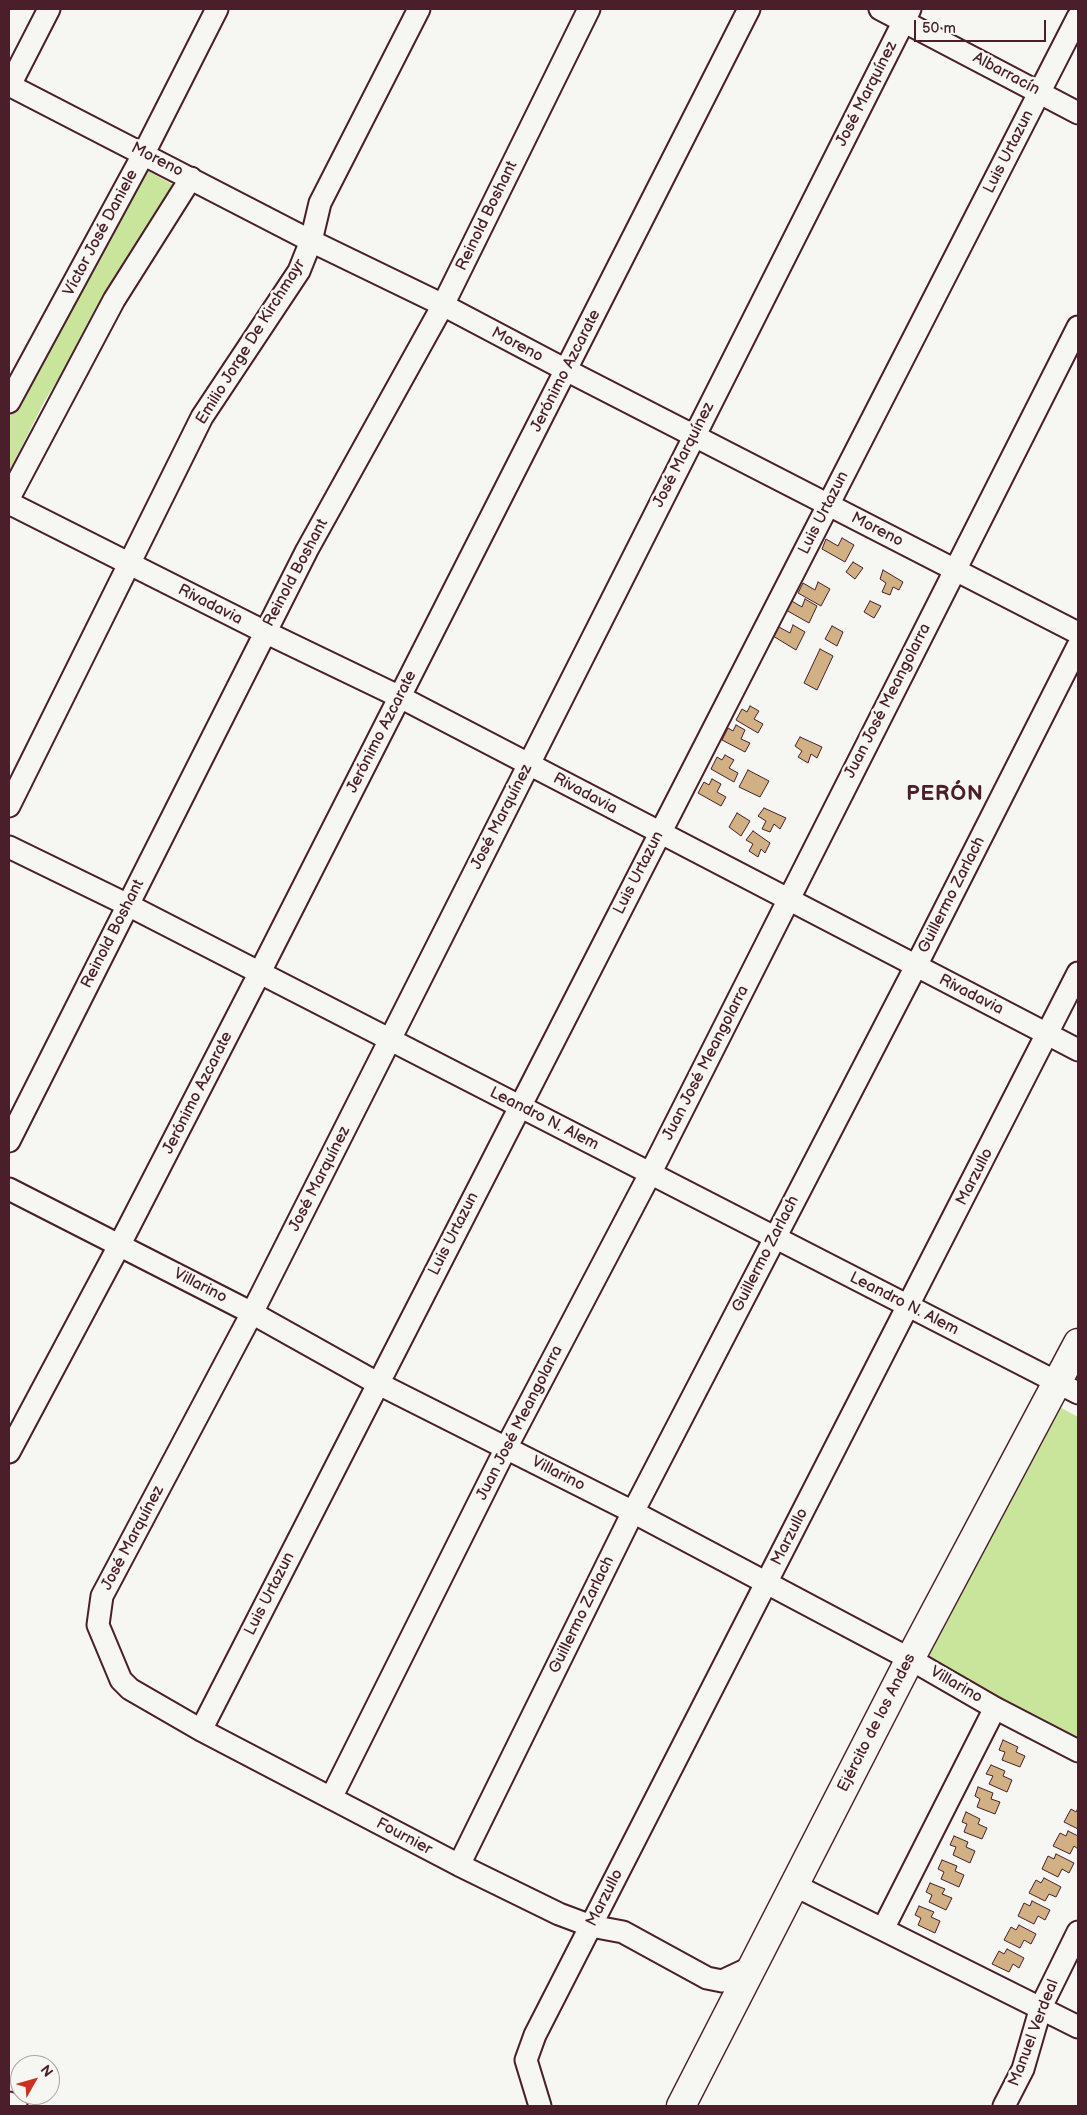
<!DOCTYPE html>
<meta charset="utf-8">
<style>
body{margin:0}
#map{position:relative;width:1087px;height:2115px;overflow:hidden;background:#f6f6f2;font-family:"Balsamiq Sans",sans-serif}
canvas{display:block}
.frame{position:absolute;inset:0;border:10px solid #4a1f2b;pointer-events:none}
.north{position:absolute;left:10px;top:2055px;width:50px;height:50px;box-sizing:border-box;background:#f6f6f2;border:1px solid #b1a0a2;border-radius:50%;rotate:52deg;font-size:14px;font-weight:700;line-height:20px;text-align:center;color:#4a1f2b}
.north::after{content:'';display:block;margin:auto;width:18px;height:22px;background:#c8321e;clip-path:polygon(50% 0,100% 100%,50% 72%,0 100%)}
.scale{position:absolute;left:914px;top:20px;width:132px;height:22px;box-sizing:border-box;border:2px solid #4a1f2b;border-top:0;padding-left:6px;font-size:15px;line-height:18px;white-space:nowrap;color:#4a1f2b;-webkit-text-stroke:4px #f6f6f2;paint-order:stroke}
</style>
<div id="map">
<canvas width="1087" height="2115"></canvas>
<div class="frame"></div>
<div class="north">N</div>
<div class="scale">50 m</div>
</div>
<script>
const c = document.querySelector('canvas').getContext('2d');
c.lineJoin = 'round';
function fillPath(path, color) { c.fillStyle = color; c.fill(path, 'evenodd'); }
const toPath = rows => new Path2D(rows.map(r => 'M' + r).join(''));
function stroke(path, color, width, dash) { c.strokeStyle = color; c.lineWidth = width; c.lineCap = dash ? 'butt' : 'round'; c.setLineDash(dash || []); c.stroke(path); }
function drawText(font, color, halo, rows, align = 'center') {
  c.font = font + ' "Balsamiq Sans",sans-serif'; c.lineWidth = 5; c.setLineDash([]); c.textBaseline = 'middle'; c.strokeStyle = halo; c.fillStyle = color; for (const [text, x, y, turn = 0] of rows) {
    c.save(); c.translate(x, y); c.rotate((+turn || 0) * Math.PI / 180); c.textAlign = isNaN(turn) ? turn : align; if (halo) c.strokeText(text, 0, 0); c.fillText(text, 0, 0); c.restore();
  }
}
fillPath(toPath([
 [143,168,177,187,44,402,9,472,9,418],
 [1054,1404,1078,1417,1078,1745,919,1661]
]), '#c9e49b');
const building = toPath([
 [842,538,854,545,845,562,822,549,826,539,838,546,842,538],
 [853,562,863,568,855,579,846,572,853,562],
 [883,570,903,582,899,590,893,587,890,595,882,592,886,583,880,579,883,570],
 [818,582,830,589,821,606,798,593,803,583,815,590,818,582],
 [805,599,817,606,809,623,786,610,790,600,802,607,805,599],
 [870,601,881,606,874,618,864,612,870,601],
 [793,625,805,632,796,650,773,636,777,626,790,633,793,625],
 [832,626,843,632,837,646,825,639,832,626],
 [820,649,833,656,817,690,804,683,820,649],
 [750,706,759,711,754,719,763,724,758,733,736,720,742,709,747,712,750,706],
 [736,725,745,730,741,739,750,743,745,752,722,740,728,728,733,731,736,725],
 [800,737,822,747,817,758,811,754,808,763,798,757,802,751,795,746,800,737],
 [725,755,734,760,729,768,738,773,734,782,711,769,717,757,722,760,725,755],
 [748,770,769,781,760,797,739,787,748,770],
 [712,779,721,784,717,792,726,797,721,806,698,793,704,782,709,785,712,779],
 [764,808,786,818,780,829,774,824,770,832,762,829,766,821,758,816,764,808],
 [737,813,750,821,741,836,729,827,737,813],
 [753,831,770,843,765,853,761,849,758,857,749,851,753,844,746,840,753,831],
 [1003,1740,1018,1747,1016,1752,1025,1756,1020,1767,1002,1760,1005,1752,999,1750,1003,1740],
 [991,1765,1005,1771,1003,1776,1012,1780,1007,1792,989,1784,993,1776,986,1774,991,1765],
 [978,1787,993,1793,991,1799,1000,1802,995,1814,977,1807,980,1799,975,1796,978,1787],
 [1078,1808,1078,1829,1064,1822,1071,1809,1076,1812,1078,1808],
 [966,1812,980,1819,978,1824,987,1828,982,1839,964,1832,967,1824,962,1822,966,1812],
 [1068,1831,1078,1836,1078,1849,1074,1846,1070,1854,1053,1846,1060,1833,1066,1836,1068,1831],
 [954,1836,968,1842,966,1847,975,1851,970,1863,953,1855,956,1847,950,1845,954,1836],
 [1056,1854,1074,1863,1069,1873,1062,1869,1058,1877,1042,1869,1048,1856,1054,1859,1056,1854],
 [942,1860,957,1866,955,1871,964,1875,959,1887,941,1879,944,1872,938,1869,942,1860],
 [1044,1878,1061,1887,1056,1897,1049,1894,1045,1901,1029,1893,1036,1880,1041,1883,1044,1878],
 [930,1883,945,1889,942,1894,952,1898,946,1910,929,1902,932,1895,926,1892,930,1883],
 [1032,1901,1050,1910,1045,1920,1038,1916,1034,1924,1018,1916,1024,1903,1030,1906,1032,1901],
 [919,1906,934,1912,931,1917,940,1921,935,1933,918,1925,921,1918,915,1915,919,1906],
 [1019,1925,1036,1934,1031,1944,1024,1940,1020,1948,1004,1940,1011,1927,1016,1930,1019,1925],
 [1007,1949,1024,1958,1019,1968,1013,1964,1009,1972,992,1964,999,1951,1004,1954,1007,1949]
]);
fillPath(building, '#d1b084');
stroke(building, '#4a1f2b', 1);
const street = toPath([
 [880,9,1078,113],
 [9,85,311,241,443,305,566,370,1078,633],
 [9,87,49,9],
 [9,402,144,153,217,9],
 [9,498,114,300,191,178],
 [9,503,265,632,400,697,1078,1050],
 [9,806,202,417,299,271,311,241,320,203,419,9],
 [9,847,128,905,1078,1393],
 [9,1141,307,550,443,305,589,9],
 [9,1189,252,1313,377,1383,633,1512,910,1659,995,1708,1078,1751],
 [9,1452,120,1244,259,974,749,9],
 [201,1730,1078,17],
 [331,1798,506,1448,650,1174,1078,327],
 [459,1865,633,1512,916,966,1078,646],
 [794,1885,1078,2027],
 [883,1929,995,1708],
 [752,1967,722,1981,707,1978,623,1932,591,1926,559,1914,459,1865,201,1730,130,1689,121,1680,98,1625,102,1596,252,1313,910,9],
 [9,2103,16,2106],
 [540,2106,526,2060,535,2035,1078,973],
 [1004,2106,1023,2069,1041,2007,1078,1932]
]);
const secondary = toPath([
 [681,2106,910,1659,1078,1343]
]);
stroke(street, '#4a1f2b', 25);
stroke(secondary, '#4a1f2b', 31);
stroke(street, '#f6f6f2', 21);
stroke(secondary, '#f6f6f2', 28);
drawText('16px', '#4a1f2b', '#f6f6f2', [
 ["Albarracín",1006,74,28],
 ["José Marquínez",867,94,-63],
 ["Luis Urtazun",1009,152,-63],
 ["Moreno",157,160,27],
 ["Reinold Boshant",487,216,-64],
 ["Víctor José Daniele",101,233,-62],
 ["Emilio Jorge De Kirchmayr",251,342,-58],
 ["Moreno",517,345,28],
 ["Jerónimo Azcarate",566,371,-63],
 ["José Marquínez",684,455,-63],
 ["Luis Urtazun",824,513,-63],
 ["Moreno",877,530,27],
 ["Reinold Boshant",296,573,-62],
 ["Rivadavia",210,605,27],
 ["Juan José Meangolarra",888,701,-63],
 ["Jerónimo Azcarate",382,732,-63],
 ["Rivadavia",585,794,28],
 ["José Marquínez",502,817,-63],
 ["Luis Urtazun",639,873,-63],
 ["Guillermo Zarlach",952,895,-63],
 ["Reinold Boshant",113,934,-63],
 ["Rivadavia",971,995,27],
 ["Juan José Meangolarra",706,1063,-63],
 ["Jerónimo Azcarate",198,1093,-63],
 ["Leandro N. Alem",544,1119,27],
 ["Marzullo",975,1177,-63],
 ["José Marquínez",320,1179,-63],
 ["Luis Urtazun",454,1234,-63],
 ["Guillermo Zarlach",766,1254,-63],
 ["Villarino",200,1286,27],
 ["Leandro N. Alem",904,1304,27],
 ["Juan José Meangolarra",520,1423,-63],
 ["Villarino",558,1474,27],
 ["Marzullo",790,1537,-63],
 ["José Marquínez",133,1538,-62],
 ["Luis Urtazun",270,1594,-63],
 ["Guillermo Zarlach",582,1615,-64],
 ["Villarino",956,1685,30],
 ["Ejército de los Andes",877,1723,-63],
 ["Fournier",404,1837,28],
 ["Marzullo",605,1898,-63],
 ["Manuel Verdeal",1034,2033,-69]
]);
c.letterSpacing = '1px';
drawText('bold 21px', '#4a1f2b', '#f6f6f2', [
 ["PERÓN",945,795]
]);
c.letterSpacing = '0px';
</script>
